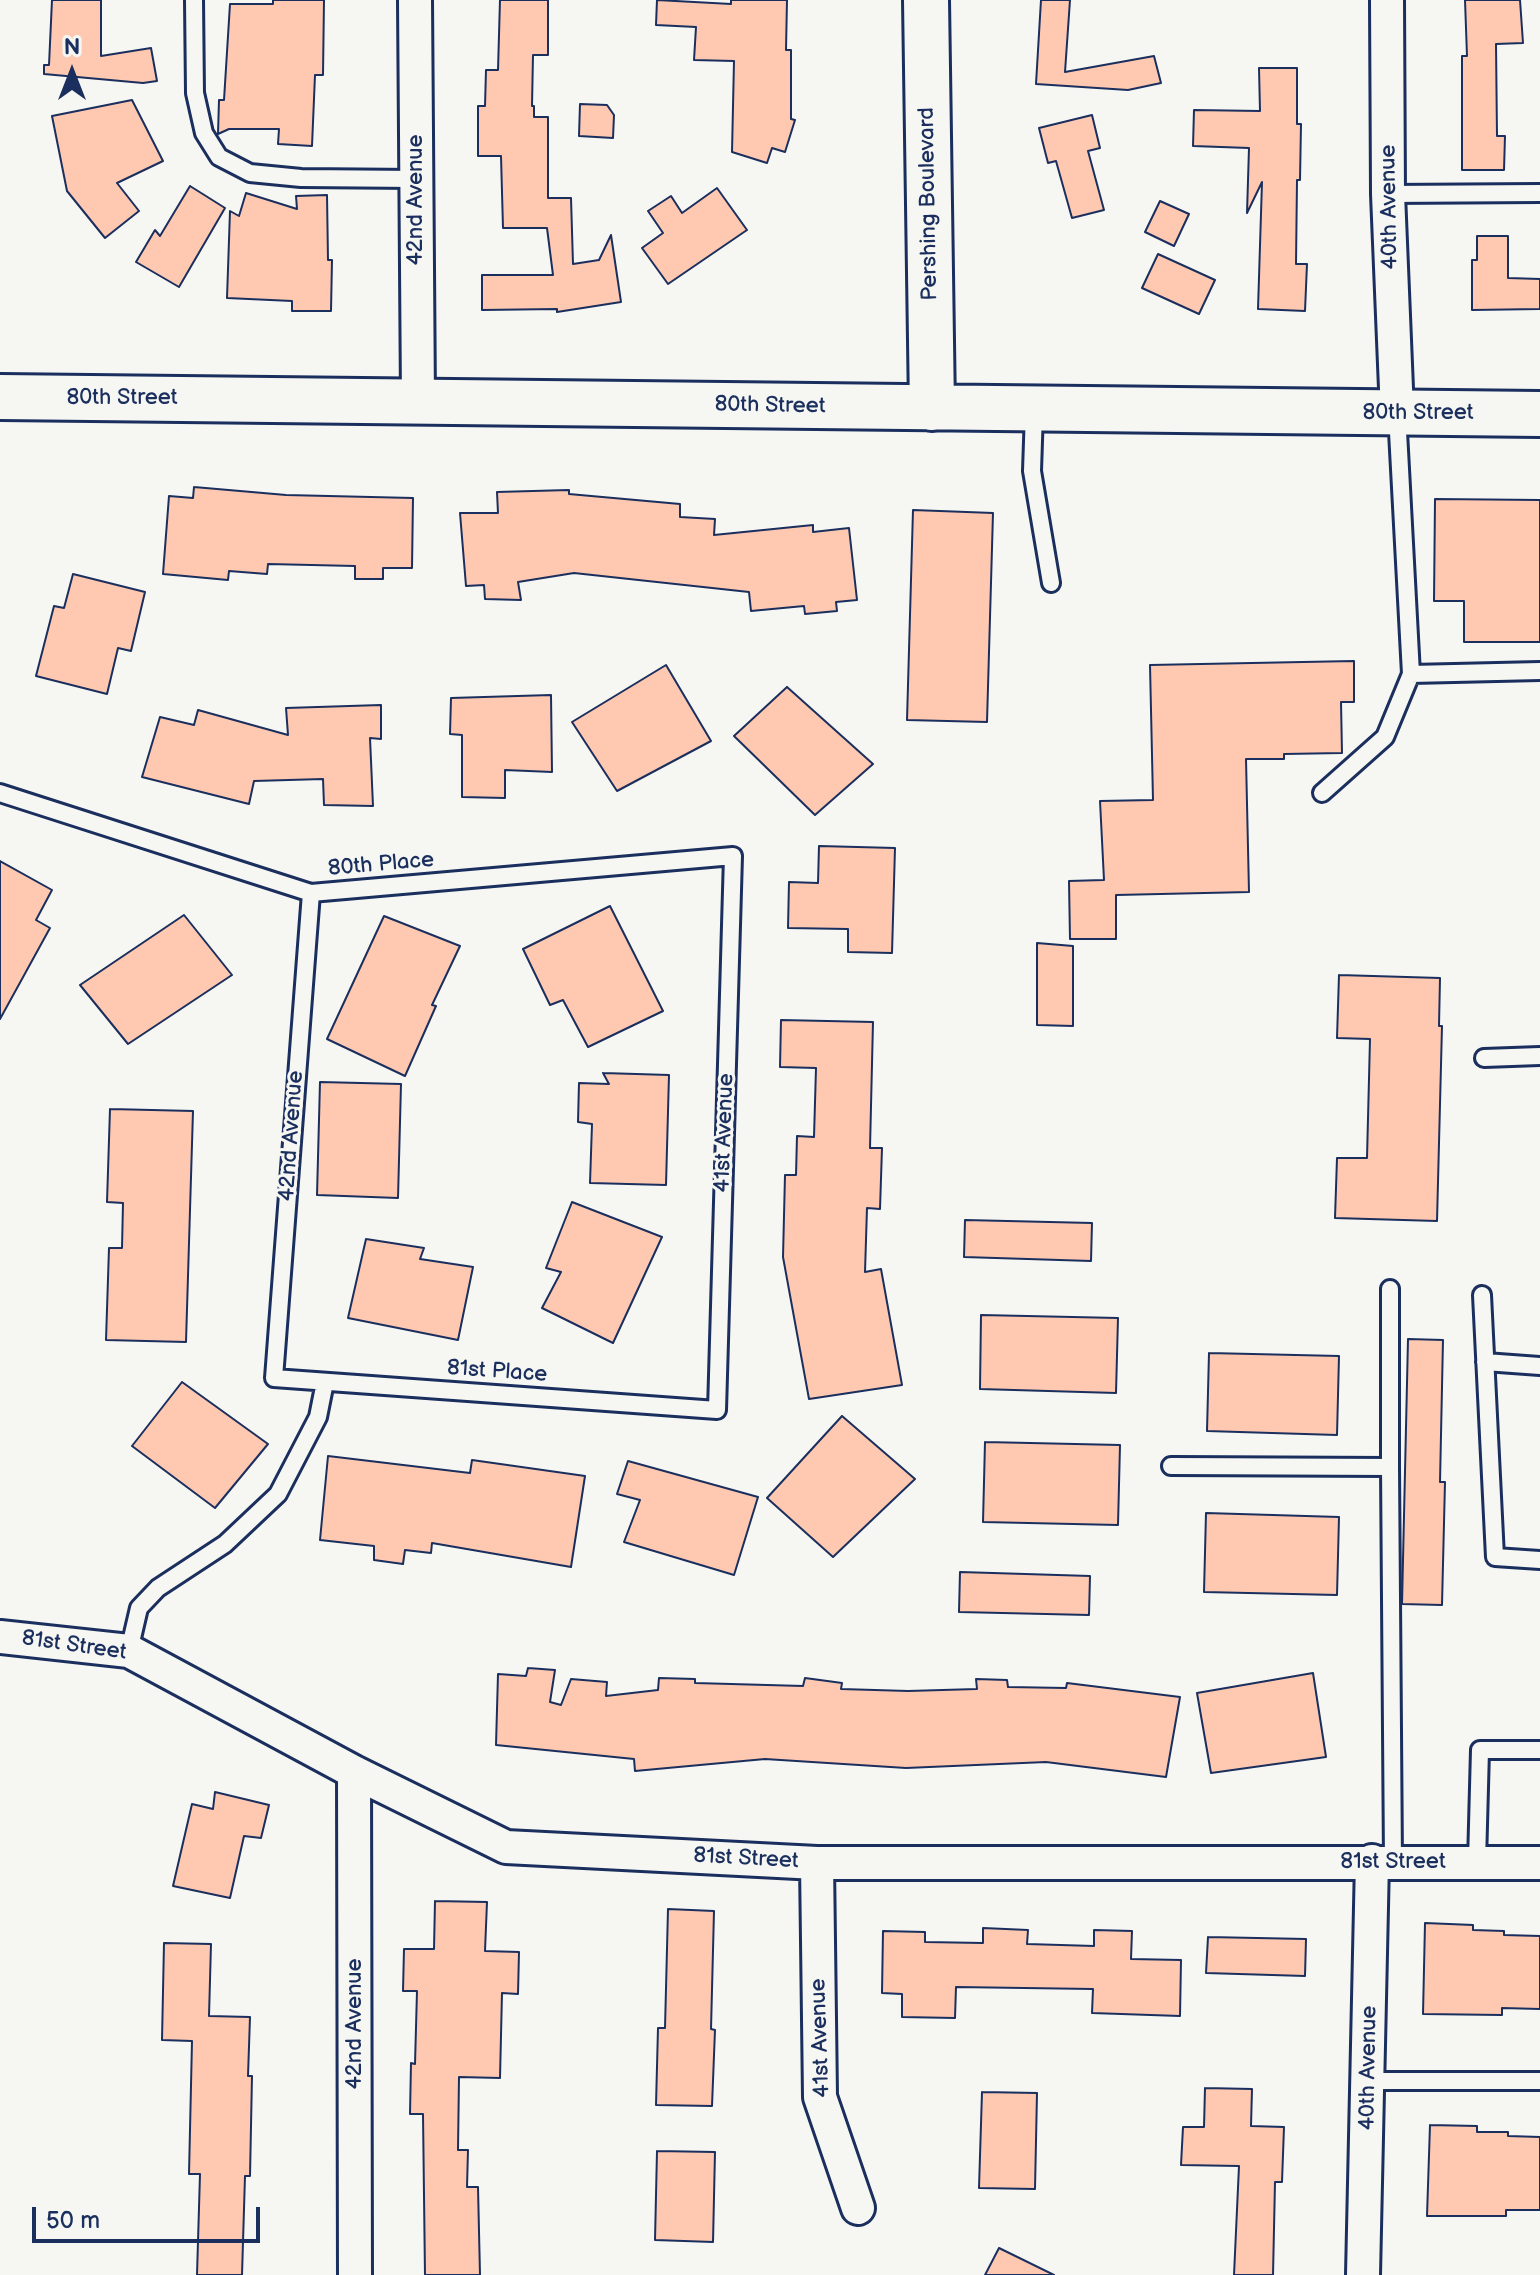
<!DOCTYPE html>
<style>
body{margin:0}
#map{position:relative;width:1540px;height:2275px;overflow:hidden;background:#f6f6f2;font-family:"Balsamiq Sans",sans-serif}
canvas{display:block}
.north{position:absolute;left:32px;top:32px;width:80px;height:80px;-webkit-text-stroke:6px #f6f6f2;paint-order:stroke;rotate:0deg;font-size:22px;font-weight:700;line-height:32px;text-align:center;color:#1b2f5e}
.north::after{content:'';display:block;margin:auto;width:28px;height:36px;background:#1b2f5e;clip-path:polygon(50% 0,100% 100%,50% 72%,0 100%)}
.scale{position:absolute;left:32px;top:2207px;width:228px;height:36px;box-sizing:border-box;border:4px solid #1b2f5e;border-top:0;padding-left:10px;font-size:24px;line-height:28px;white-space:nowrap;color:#1b2f5e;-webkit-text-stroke:6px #f6f6f2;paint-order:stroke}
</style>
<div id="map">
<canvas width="1540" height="2275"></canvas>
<div class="north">N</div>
<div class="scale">50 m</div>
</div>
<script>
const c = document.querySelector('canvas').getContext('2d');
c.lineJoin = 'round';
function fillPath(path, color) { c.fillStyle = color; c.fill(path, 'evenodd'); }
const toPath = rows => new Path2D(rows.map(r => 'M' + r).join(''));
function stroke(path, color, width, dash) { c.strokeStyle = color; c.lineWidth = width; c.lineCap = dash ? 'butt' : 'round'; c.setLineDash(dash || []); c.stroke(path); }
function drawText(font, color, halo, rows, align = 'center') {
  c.font = font + ' "Balsamiq Sans",sans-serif'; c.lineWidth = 6; c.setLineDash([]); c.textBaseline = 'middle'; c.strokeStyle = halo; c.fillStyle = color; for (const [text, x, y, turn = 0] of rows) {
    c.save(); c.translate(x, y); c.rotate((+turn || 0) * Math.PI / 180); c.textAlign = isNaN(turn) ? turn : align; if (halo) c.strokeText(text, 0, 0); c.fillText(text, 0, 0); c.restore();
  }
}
const building = toPath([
 [52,0,101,0,101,56,151,48,157,81,143,83,44,74,44,65,49,65,52,0],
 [273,0,324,0,323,75,315,75,312,146,278,144,279,129,229,129,218,134,219,100,224,100,230,4,273,4,273,0],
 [500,0,548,0,548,55,533,55,532,106,534,106,534,117,548,117,548,198,571,198,573,264,599,260,611,235,621,302,557,312,557,309,482,310,482,275,553,275,547,228,503,228,501,156,478,156,478,106,485,106,486,70,498,70,500,0],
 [657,0,731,4,731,0,787,0,786,50,791,50,791,119,795,120,785,152,772,148,767,163,732,152,734,61,694,60,696,27,656,25,657,0],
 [1041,0,1070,0,1065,72,1154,56,1161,83,1128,90,1036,84,1041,0],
 [1465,0,1520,0,1523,43,1496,44,1497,136,1505,136,1504,170,1462,170,1462,56,1467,56,1465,0],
 [1259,68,1297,68,1297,124,1301,124,1300,180,1297,180,1296,264,1307,264,1305,311,1258,309,1262,182,1247,213,1249,148,1193,146,1194,110,1260,111,1259,68],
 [132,100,163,161,117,183,139,211,105,238,67,191,52,116,132,100],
 [580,104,607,105,614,115,613,138,579,136,580,104],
 [1092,115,1100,148,1088,151,1104,210,1072,218,1056,161,1048,163,1039,128,1092,115],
 [190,186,225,208,179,287,136,262,155,230,160,236,190,186],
 [717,188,747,230,668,284,642,248,663,233,648,211,671,196,682,213,717,188],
 [246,193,297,209,296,196,327,195,328,260,332,260,331,311,292,311,292,301,227,298,230,211,239,216,246,193],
 [1160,201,1189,214,1174,246,1145,232,1160,201],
 [1477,236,1508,236,1508,278,1540,279,1540,309,1472,310,1472,260,1477,260,1477,236],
 [1158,254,1215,280,1199,314,1142,288,1158,254],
 [194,487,286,495,413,498,412,568,383,568,383,579,355,579,355,566,268,564,267,574,229,571,228,580,163,574,169,496,193,498,194,487],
 [569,490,569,494,680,504,680,517,715,519,714,535,813,525,813,532,849,528,857,600,836,602,837,611,805,614,804,606,751,611,749,592,574,573,518,582,521,600,485,599,484,585,466,586,460,513,498,513,497,492,569,490],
 [1435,499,1540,500,1540,642,1464,642,1464,601,1434,601,1435,499],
 [913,510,993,513,987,722,907,720,913,510],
 [73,574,145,592,131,651,118,648,107,694,36,676,54,606,64,608,73,574],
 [1354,661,1354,702,1341,702,1342,753,1284,754,1284,759,1246,759,1249,892,1116,895,1116,939,1070,939,1069,881,1104,880,1100,801,1153,800,1150,665,1354,661],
 [666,665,711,741,617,791,572,722,666,665],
 [787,687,873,764,815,815,734,736,787,687],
 [551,695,552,772,505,770,505,798,462,797,462,735,450,734,451,698,551,695],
 [381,705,381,739,370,738,373,806,324,805,323,779,254,781,249,804,142,777,160,717,194,725,198,710,288,735,286,708,381,705],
 [819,846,895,848,892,953,848,952,848,929,788,928,789,882,818,883,819,846],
 [0,861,52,890,36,920,50,928,0,1019,0,861],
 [610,906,663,1011,588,1047,563,1000,550,1005,523,949,610,906],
 [184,915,232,975,128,1044,80,985,184,915],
 [384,916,460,946,432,1005,436,1006,405,1076,327,1039,384,916],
 [1037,943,1073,946,1073,1026,1037,1025,1037,943],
 [1339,975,1440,978,1439,1026,1442,1026,1437,1221,1335,1218,1337,1158,1367,1158,1370,1039,1337,1038,1339,975],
 [781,1020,873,1022,870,1148,882,1148,880,1209,867,1208,865,1272,881,1269,902,1385,809,1399,783,1257,785,1175,796,1175,797,1136,814,1137,816,1068,780,1067,781,1020],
 [603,1073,669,1075,666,1185,590,1183,592,1124,578,1122,579,1083,609,1084,603,1073],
 [320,1082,401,1084,398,1198,317,1195,320,1082],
 [110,1109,193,1111,186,1342,106,1340,109,1248,122,1248,123,1203,107,1202,110,1109],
 [572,1202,662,1237,613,1343,542,1308,561,1272,546,1268,572,1202],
 [965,1220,1092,1223,1091,1261,964,1257,965,1220],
 [366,1239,424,1248,420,1259,473,1267,458,1340,348,1318,366,1239],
 [981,1315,1118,1318,1116,1393,980,1389,981,1315],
 [1408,1339,1443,1340,1440,1482,1445,1482,1442,1605,1402,1604,1408,1339],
 [1209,1353,1339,1356,1337,1435,1207,1431,1209,1353],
 [182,1382,268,1444,215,1508,132,1446,182,1382],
 [842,1416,915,1479,833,1557,767,1498,842,1416],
 [985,1442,1120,1445,1118,1525,983,1522,985,1442],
 [328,1456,470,1473,472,1460,585,1476,571,1567,432,1543,431,1553,405,1550,403,1564,374,1560,374,1546,320,1540,328,1456],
 [628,1461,758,1497,734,1575,624,1542,640,1500,617,1494,628,1461],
 [1206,1513,1339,1517,1337,1595,1204,1592,1206,1513],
 [960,1572,1090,1576,1089,1615,959,1612,960,1572],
 [528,1668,555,1670,550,1702,561,1705,571,1679,607,1682,606,1696,658,1690,659,1678,695,1679,695,1683,803,1686,805,1678,842,1683,841,1689,908,1691,977,1689,976,1679,1007,1680,1008,1687,1066,1688,1067,1683,1180,1697,1166,1777,1046,1762,906,1768,765,1759,635,1771,634,1759,496,1745,498,1674,526,1676,528,1668],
 [1313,1673,1326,1757,1211,1773,1197,1693,1313,1673],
 [215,1792,269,1805,261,1838,244,1836,230,1898,173,1886,192,1804,213,1809,215,1792],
 [435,1901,487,1902,485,1951,519,1952,518,1994,502,1993,500,2078,459,2077,458,2150,468,2150,467,2187,478,2187,480,2275,425,2275,423,2114,410,2114,411,2063,415,2064,417,1991,403,1991,404,1949,434,1949,435,1901],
 [668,1909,714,1911,711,2029,715,2030,712,2106,656,2105,658,2028,665,2028,668,1909],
 [1425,1923,1473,1925,1473,1930,1504,1931,1504,1935,1540,1936,1540,2009,1502,2008,1502,2015,1423,2014,1425,1923],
 [983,1928,1028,1930,1027,1944,1094,1946,1094,1930,1132,1931,1131,1959,1181,1960,1180,2016,1092,2013,1093,1989,956,1987,955,2018,902,2017,902,1994,882,1993,883,1931,925,1932,925,1942,983,1943,983,1928],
 [1208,1937,1306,1939,1305,1976,1206,1973,1208,1937],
 [164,1943,211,1944,209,2016,250,2017,248,2076,252,2076,250,2176,245,2176,242,2275,197,2275,200,2174,189,2174,192,2041,162,2040,164,1943],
 [1205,2088,1252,2089,1251,2126,1284,2127,1282,2182,1275,2182,1273,2275,1234,2275,1239,2166,1181,2165,1183,2127,1204,2127,1205,2088],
 [982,2092,1037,2093,1035,2189,979,2188,982,2092],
 [1430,2125,1477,2126,1477,2132,1508,2132,1508,2136,1540,2137,1540,2210,1506,2210,1506,2216,1427,2216,1430,2125],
 [657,2151,715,2152,713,2242,655,2240,657,2151],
 [999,2248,1054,2275,985,2275,999,2248]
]);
fillPath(building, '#ffc9b1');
stroke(building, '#1b2f5e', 2);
const lane = toPath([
 [194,0,195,93,204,133,219,157,250,173,301,178,416,179],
 [1388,194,1540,193],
 [1034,411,1032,471,1051,583],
 [1411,674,1540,671],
 [0,793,311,893,733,856,717,1410,274,1378,311,893],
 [1322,793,1385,737,1411,674,1397,413],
 [1484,1058,1540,1056],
 [1482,1295,1495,1557,1540,1560],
 [1485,1362,1540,1366],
 [1171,1466,1390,1467,1393,1862],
 [1390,1467,1390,1289],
 [129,1651,139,1608,158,1588,225,1544,278,1494,318,1417,325,1382],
 [1477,1862,1480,1750,1540,1750],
 [1369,2081,1540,2081]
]);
const street = toPath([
 [415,0,418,400],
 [1387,0,1388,194,1397,413],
 [0,1637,129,1651,354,1772,506,1847,817,1863,1540,1863],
 [354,1772,355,2275],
 [817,1863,820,2097,858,2208],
 [1363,2275,1372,1861]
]);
const secondary = toPath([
 [926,0,932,408],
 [0,397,1540,414]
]);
stroke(lane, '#1b2f5e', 22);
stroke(street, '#1b2f5e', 38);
stroke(secondary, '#1b2f5e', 50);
stroke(lane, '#f6f6f2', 16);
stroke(street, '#f6f6f2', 32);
stroke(secondary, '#f6f6f2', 44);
drawText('22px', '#1b2f5e', '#f6f6f2', [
 ["42nd Avenue",416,200,-90],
 ["Pershing Boulevard",929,204,-91],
 ["40th Avenue",1390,207,-91],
 ["80th Street",122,398],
 ["80th Street",770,406,1],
 ["80th Street",1418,413],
 ["80th Place",381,865,-5],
 ["41st Avenue",725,1133,-88],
 ["42nd Avenue",292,1136,-86],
 ["81st Place",497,1372,4],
 ["81st Street",74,1646,8],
 ["81st Street",746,1859,3],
 ["81st Street",1393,1862],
 ["42nd Avenue",355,2024,-90],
 ["41st Avenue",821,2038,-92],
 ["40th Avenue",1369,2068,-89]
]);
</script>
